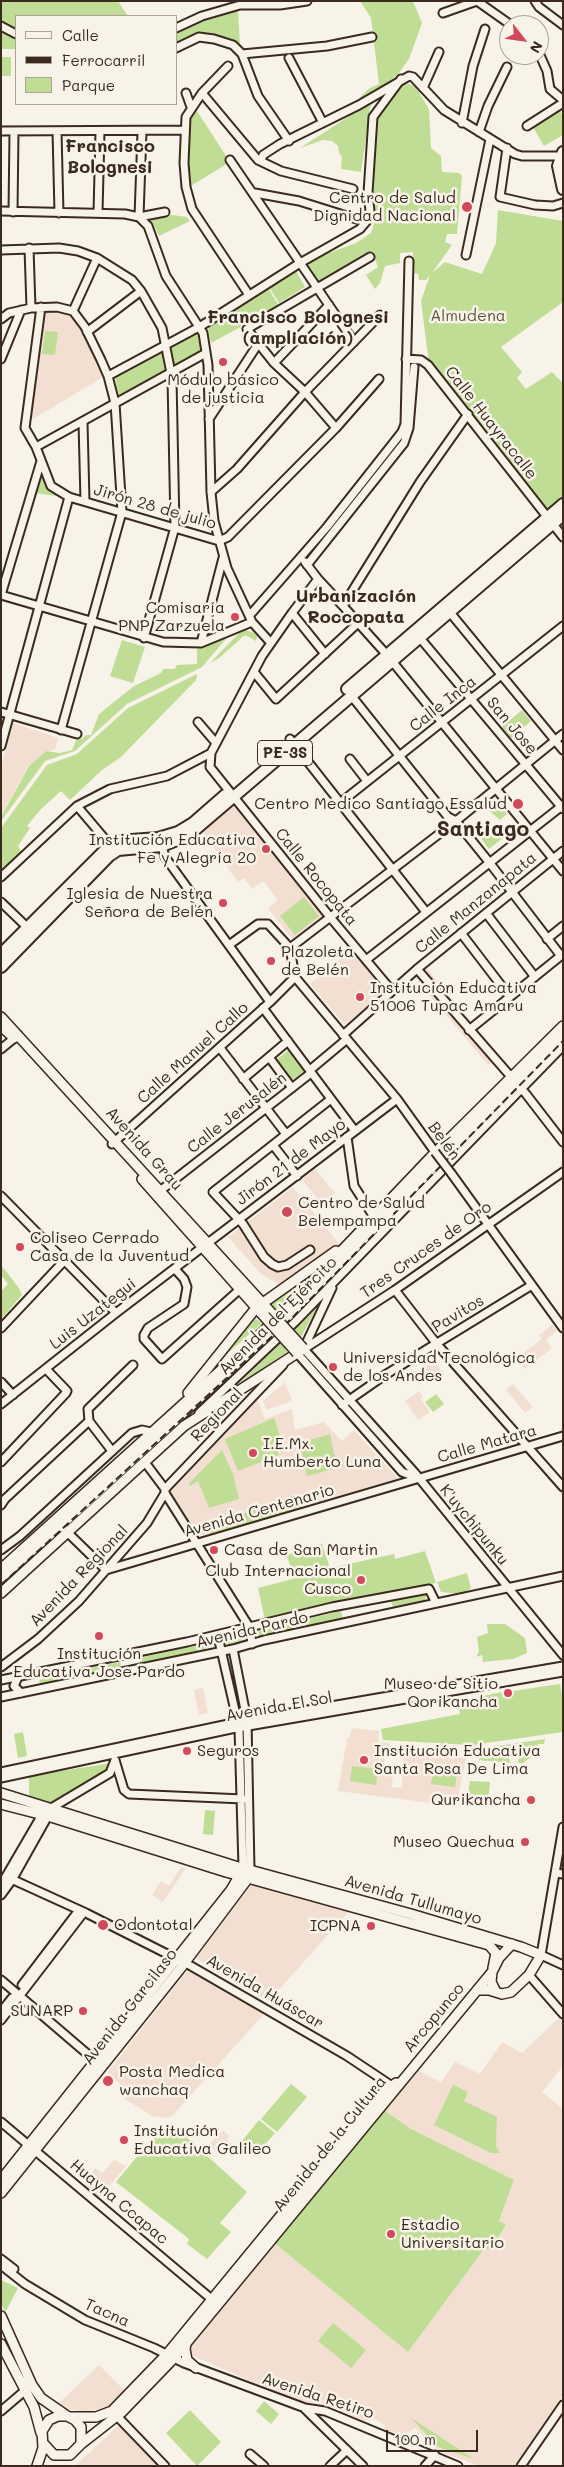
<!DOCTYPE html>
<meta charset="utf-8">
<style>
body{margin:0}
#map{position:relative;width:564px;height:2467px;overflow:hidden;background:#f7f3e8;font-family:Mali,sans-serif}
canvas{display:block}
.frame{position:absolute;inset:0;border:2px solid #3b2a1e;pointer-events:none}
.legend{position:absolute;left:15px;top:15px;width:162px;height:90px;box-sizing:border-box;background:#f7f3e8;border:1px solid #aca397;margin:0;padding:6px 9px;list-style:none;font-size:15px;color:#3b2a1e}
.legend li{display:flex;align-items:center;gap:10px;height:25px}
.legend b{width:25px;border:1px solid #aca397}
.north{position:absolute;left:499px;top:15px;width:50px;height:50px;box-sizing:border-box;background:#f7f3e8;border:1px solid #aca397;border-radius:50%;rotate:120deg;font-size:14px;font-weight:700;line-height:20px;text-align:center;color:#3b2a1e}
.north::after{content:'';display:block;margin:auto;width:18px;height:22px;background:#d1495b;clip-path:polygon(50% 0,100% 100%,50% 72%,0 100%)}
.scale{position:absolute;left:386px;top:2430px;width:92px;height:22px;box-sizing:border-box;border:2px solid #3b2a1e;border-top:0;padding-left:6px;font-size:15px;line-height:18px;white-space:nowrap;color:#3b2a1e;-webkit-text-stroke:4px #f7f3e8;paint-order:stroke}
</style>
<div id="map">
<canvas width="564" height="2467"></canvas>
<div class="frame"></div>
<ul class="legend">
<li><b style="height:6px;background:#f7f3e8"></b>Calle</li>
<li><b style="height:6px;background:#3b2a1e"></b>Ferrocarril</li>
<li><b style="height:14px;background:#c0dd95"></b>Parque</li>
</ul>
<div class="north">N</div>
<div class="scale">100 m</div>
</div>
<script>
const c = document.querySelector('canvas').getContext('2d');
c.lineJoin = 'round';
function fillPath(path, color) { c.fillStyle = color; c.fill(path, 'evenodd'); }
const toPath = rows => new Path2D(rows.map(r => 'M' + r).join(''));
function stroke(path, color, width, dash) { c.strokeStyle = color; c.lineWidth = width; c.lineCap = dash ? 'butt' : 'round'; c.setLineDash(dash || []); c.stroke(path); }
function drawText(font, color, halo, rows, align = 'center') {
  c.font = font + ' Mali,sans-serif'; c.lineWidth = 5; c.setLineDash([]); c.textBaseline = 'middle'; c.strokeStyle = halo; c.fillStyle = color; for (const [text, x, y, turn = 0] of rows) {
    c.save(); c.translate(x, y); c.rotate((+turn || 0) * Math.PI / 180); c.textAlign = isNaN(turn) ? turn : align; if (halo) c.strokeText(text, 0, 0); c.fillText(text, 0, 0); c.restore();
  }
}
fillPath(toPath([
 [49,312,69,313,87,340,105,376,33,419,30,415,44,314],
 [13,723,58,738,55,750,46,751,28,766,1,816,1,767],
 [235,802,326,916,294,942,268,908,278,900,263,881,252,889,244,878,238,882,201,830],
 [352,949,387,990,345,1025,310,984],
 [425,966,499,1055,488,1065,413,975],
 [315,1169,335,1193,322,1204,302,1180],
 [293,1187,340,1245,281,1286,261,1274,228,1237],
 [552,1325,557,1331,546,1340,552,1348,525,1369,517,1358,542,1339,539,1335],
 [427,1354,444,1374,433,1379,418,1362],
 [285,1382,292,1401,266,1410,263,1401],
 [513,1384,533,1407,525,1413,506,1390],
 [419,1391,423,1396,421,1399,430,1412,418,1420,405,1401],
 [257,1399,265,1419,292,1409,295,1430,324,1422,342,1441,354,1430,397,1477,396,1479,210,1534,198,1535,169,1490],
 [203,1688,208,1713,199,1715,194,1690],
 [352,1728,379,1731,378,1742,390,1743,390,1751,385,1752,384,1767,393,1770,392,1787,402,1788,403,1744,455,1749,455,1752,459,1753,459,1757,466,1758,456,1807,448,1806,448,1800,432,1798,431,1803,338,1791,347,1738,349,1738],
 [181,1867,185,1869,163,1902,152,1895,161,1881,169,1886],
 [252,1882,351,1909,269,2001,194,1957],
 [188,1970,264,2014,173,2115,167,2118,152,2116,125,2099,125,2089,108,2072],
 [561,2016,563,2018,563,2066,542,2092,563,2109,563,2395,514,2466,479,2466,441,2452,415,2428,403,2436,384,2429,385,2425,372,2418,365,2421,325,2405,295,2400,193,2356,189,2348,273,2242,408,2352,486,2247,491,2249,506,2226,499,2221,514,2181,411,2129,384,2110,419,2071,441,2082,455,2062,480,2074,502,2042,522,2053],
 [223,2130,229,2136,227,2139,231,2144,221,2156,209,2145],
 [114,2160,126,2166,97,2201,83,2188,95,2168,102,2173],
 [99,2365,125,2391,110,2407,83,2412,69,2409,59,2403],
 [119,2425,157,2466,75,2466]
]), '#f2dfd1');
fillPath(toPath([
 [1,1,118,1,128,16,16,16,16,49,1,49],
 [360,1,413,1,422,23,409,59,399,73,385,87,361,100,360,97,370,88,379,84,371,18],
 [238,10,240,46,214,36,176,45,176,33,186,27,226,12],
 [1,57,11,57,11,76,1,76],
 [405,83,415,86,429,109,431,148,441,156,442,172,459,173,462,176,457,234,447,234,445,242,452,245,432,273,445,262,482,274,496,243,498,210,563,221,563,302,501,347,522,372,517,378,526,389,552,372,563,383,563,497,544,513,429,364,421,301,430,275,426,280,419,280,418,274,413,273,413,252,400,253,400,263,385,266,380,283,375,289,366,275,378,267,372,251,371,253,365,253,318,283,305,265,326,254,356,243,371,233,374,224,372,191,375,126,379,113,399,87],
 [371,102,361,172,341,169,342,156,339,153,338,146,332,141,323,140,300,148],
 [195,108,230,162,189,187,189,115],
 [560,111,563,116,563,135,544,146,533,127],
 [158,213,187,217,190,221,159,236,149,215],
 [296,271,305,287,279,303,269,287],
 [268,288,279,306,211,343,208,329,211,324],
 [199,330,202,354,173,370,169,345],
 [45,331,58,332,55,355,42,354],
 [165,349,169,372,120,400,115,378],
 [37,461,56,493,56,496,29,492],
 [243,629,254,633,257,636,256,641,245,635,219,658,210,663],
 [231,633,202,667,127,704,75,751,45,761,1,821,1,817,29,766,46,751,60,753,72,750,77,738,82,739,86,735,91,735,99,714,134,686,161,673,163,669,175,669,177,665,197,664,197,649],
 [122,640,145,647,133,683,110,676],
 [197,674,196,680,121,757,102,770,70,800,61,791,41,809,27,826,30,828,18,846,23,855,1,876,1,828,47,765,77,754,128,708],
 [522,710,531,721,511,738,502,727],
 [497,801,507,814,500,820,487,809],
 [486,829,491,835,498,829,504,837,489,849,479,836],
 [304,897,319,916,295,935,280,916],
 [290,1049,306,1070,291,1081,276,1060],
 [1,1265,19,1288,22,1295,1,1319,1,1291,8,1284,1,1275],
 [306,1276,274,1312,269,1302],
 [317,1307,301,1337,293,1332],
 [253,1317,262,1323,210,1369],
 [281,1342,287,1352,237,1386],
 [436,1394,444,1404,433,1412,425,1402],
 [274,1418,283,1445,276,1447,279,1455,238,1471,225,1439],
 [330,1434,334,1454,344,1466,307,1476,300,1443],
 [222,1450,233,1474,239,1499,209,1508,198,1481,190,1486,189,1483],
 [298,1495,301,1508,210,1534,202,1526,289,1500,289,1497],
 [322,1544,330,1568,394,1554,395,1559,425,1551,436,1583,265,1620,258,1588,296,1578,286,1555],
 [467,1573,471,1588,462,1594,441,1592,437,1582],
 [423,1593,426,1596,425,1601,393,1608,391,1600],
 [341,1611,343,1619,303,1627,301,1620],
 [290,1622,292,1629,259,1636,253,1633,255,1630],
 [487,1624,505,1624,525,1638,527,1653,513,1659,483,1662,482,1655,476,1657,479,1652,477,1637,488,1633],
 [244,1633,248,1635,244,1641,230,1645,224,1642,225,1637,229,1635],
 [205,1644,207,1645,206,1649,139,1664,138,1658],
 [120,1662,121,1668,81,1676,80,1670],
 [232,1662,242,1709,237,1710,227,1663],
 [77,1671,78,1677,40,1685,39,1680],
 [560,1684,563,1700,563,1732,472,1745,487,1747,487,1753,490,1747,545,1739,544,1744,538,1744,537,1753,523,1763,518,1763,519,1752,507,1751,499,1753,499,1756,509,1757,510,1763,479,1760,480,1753,469,1751,468,1745,383,1740,381,1729,460,1714,458,1702,501,1692,503,1698,508,1697,506,1690,512,1689,513,1691],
 [23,1732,27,1756,18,1758,14,1734],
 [112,1763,110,1771,49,1805,29,1800,29,1776],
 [352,1766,378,1769,376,1785,350,1781],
 [433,1770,457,1773,455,1787,431,1784],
 [470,1781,490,1782,488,1802,467,1800],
 [205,1810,215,1811,213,1835,203,1834],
 [291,2084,307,2097,277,2132,261,2119],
 [453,2085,468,2092,464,2101,497,2117,496,2146,500,2153,491,2153,434,2125],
 [384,2110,411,2129,514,2180,499,2221,506,2225,491,2250,485,2248,408,2352,273,2242],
 [259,2120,275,2133,257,2154,242,2141],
 [171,2123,247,2192,220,2223,231,2232,207,2259,187,2244,189,2239,116,2182,154,2136,158,2139],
 [1,2280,18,2288,5,2313,1,2302],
 [333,2323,366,2350,351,2368,318,2341],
 [264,2401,279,2414,271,2424,256,2411],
 [190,2410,221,2442,197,2466,166,2433],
 [411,2418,474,2459,438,2447]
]), '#c0dd95');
const minor = toPath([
 [477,1,511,25],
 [535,1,539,7,563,25],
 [443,13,477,1],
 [1,26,16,34],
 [176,28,202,16,240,5,280,5,307,1],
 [176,48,199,37,214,39,233,45,242,54,258,96,289,141],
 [539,53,547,71,550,89,563,100],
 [242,54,327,46,372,37],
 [289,58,323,123],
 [228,66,202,93,186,117,184,163,186,187,192,209,249,295],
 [423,88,439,52],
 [186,93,191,107],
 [202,93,258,160,281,171,353,189],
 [462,123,473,66,485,29],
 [527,126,563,103],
 [1,131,185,130],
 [57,131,59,213],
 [142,132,139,217,165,212],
 [479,132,488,106,507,67],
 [507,148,500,197,535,205,553,206,563,203],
 [230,160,354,342],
 [261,161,263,155,280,144,359,105,409,76,413,77,444,110,515,154,522,156,561,156],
 [255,193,299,201,366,222],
 [1,211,125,214,139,217,148,226,166,276,203,333,208,365,211,492,214,521,227,568,252,622,270,642],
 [13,212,14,132],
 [98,213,100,131],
 [29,248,31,308],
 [1,250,59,248,78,251,97,258,132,280,141,291,162,328,172,378,175,527,144,638],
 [466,255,490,139],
 [41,307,25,428,36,447,51,486,69,497,219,541,228,537,336,428,379,379],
 [73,311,97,258],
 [1,319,9,313,31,308,57,307,73,311,85,327,101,360,108,376,115,403,122,512,61,730],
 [87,332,141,291],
 [1,359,21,310],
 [406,359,421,360,428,365,563,537],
 [274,363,329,305],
 [108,376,201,326,300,263,360,229,366,222,370,211,368,193,373,117,401,79],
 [468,414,420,482,343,606,387,655,563,871],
 [209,419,258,344],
 [83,422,85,501],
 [336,428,305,392,274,363,247,329,370,257],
 [36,447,206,353],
 [211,492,237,469,305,392,380,315],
 [305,562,318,579],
 [307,565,404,443,409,428,414,367],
 [1,595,163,642,201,643,252,622],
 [1,595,41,461],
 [448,610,563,750],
 [292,613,318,579,343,606],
 [250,615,327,527,402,432,405,424,409,261],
 [420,638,563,809],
 [201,643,223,558],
 [325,654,292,613,262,656,211,753,210,767,330,917,392,991],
 [254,672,276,699,358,623],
 [350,694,448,817,456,821,489,862,561,956],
 [1,712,77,734],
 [198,722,216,743],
 [290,739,426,912],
 [1,746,69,497],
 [350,759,367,781],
 [340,803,563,626],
 [77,806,110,845],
 [159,844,162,846,165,857,270,1002],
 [1,877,77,806,110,789,167,776,211,753],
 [1,902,29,929],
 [486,913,535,977],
 [461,933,510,997],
 [547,939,563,926],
 [290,948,456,821,563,734],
 [366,960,563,805],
 [417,969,526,1094,563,1142],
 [295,977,397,1099,435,1152],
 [263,1008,355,1131],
 [469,1030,563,954],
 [343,1035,417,969,563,851],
 [220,1048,286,1134],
 [1,1049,18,1035],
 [269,1057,292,1088],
 [310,1070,347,1039],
 [243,1079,288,1041],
 [347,1137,354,1186,374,1217],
 [112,1144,270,1002,295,977,290,948,268,924,258,924,229,945],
 [273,1145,297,1176],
 [451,1173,563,1328],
 [156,1194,311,1073],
 [1,1196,116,1313],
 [310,1250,287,1265,278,1267,272,1264,264,1257,243,1224,213,1192,331,1099],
 [175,1269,184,1279,187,1287,184,1304,148,1328,144,1335,144,1339,162,1359,239,1290],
 [395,1290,436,1343,563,1487],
 [1,1328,64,1261],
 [303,1348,415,1473,563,1655],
 [304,1348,332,1288],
 [304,1349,395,1290,563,1172],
 [297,1353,402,1472,418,1478],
 [1,1382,13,1395],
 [1,1404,116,1313,397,1099],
 [342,1405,385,1375,532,1285],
 [199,1413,295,1322,563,1046],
 [112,1451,89,1421,88,1409,133,1365],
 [144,1461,165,1489,165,1493,250,1628,252,1644],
 [1,1462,66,1393,67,1391,46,1369],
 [165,1489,283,1365],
 [1,1505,5,1499,89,1421],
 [64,1529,106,1570,563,1436],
 [1,1550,20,1536,132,1433,142,1430,151,1432],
 [220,1634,219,1641,239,1728,243,1868],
 [233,1649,247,1720,250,1869],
 [1,1667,38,1639,79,1601,147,1523,165,1493],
 [18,1677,14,1686,21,1693],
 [1,1680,187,1642,332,1607,429,1589,436,1603],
 [1,1697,233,1649,264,1640,563,1576],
 [115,1760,124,1790,129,1794,243,1799],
 [1,1772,238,1722,563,1666],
 [1,1778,231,1729,563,1672],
 [563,1827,541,1955,563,1965],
 [555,1873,563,1874],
 [7,1877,86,1913,191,1966,347,2056,395,2088],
 [1,1885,43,1813,110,1773,115,1760],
 [1,1895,12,1880,49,1814],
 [529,1975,563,2014],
 [1,1980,98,2063],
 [22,1985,79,1910],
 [1,2012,12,1998],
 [1,2020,84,1912],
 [1,2122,215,2302],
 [1,2259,14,2269],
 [1,2265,25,2284,85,2320,154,2348,184,2363,305,2408,325,2411,458,2466],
 [305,2409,363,2466],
 [1,2411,28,2388],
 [113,2412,165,2466],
 [250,2454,264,2466],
 [330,2466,347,2450],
 [425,2466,435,2455],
 [521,2466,563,2405]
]);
const major = toPath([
 [1,1017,266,1307],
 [1,1026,14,1038],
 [142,1179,261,1313],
 [310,1284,430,1158,563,1026],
 [257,1337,292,1304],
 [188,1393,256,1308,336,1251],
 [1,1569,222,1369],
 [1,1578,88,1501,283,1321,563,1035],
 [1,1593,184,1426,302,1350],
 [1,1793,235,1866,411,1914,521,1947,541,1955,529,1975,511,1992,502,1994,489,1990,477,1990],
 [1,1804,51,1817,226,1872,489,1945,496,1953,493,1968],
 [496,1992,491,1982,492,1972,499,1958,512,1944],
 [1,2180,231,1890,242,1871],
 [1,2193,180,1969,246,1881,249,1873],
 [1,2316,32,2385,41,2398,67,2416],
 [1,2344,34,2407,41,2433],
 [186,2344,185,2349,187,2360,196,2368],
 [71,2417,96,2417,112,2411,167,2354,379,2096,396,2083],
 [81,2444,122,2412,174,2358,492,1972],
 [37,2466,43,2448,42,2431,49,2420,58,2416,67,2416,75,2420,81,2427,81,2444,70,2455,54,2455,43,2443]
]);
const highway = toPath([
 [563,152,558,166,563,189],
 [347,689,563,504],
 [1,954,110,845,118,841,158,838,178,832,193,823,225,795],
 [1,967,109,856,118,850,162,846,189,835,563,515]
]);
stroke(minor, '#3b2a1e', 11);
stroke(major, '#3b2a1e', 12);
stroke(highway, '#3b2a1e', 14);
stroke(minor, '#f7f3e8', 7);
stroke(major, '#f7f3e8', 9);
stroke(highway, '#f7f3e8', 10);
stroke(toPath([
 [1,1585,291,1319,563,1041]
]), '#3b2a1e', 2, [8, 4]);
const minorBridge = toPath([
 [435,1152,451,1173]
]);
const majorBridge = toPath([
 [266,1307,303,1348],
 [261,1313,297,1353]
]);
stroke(minorBridge, '#3b2a1e', 11, []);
stroke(majorBridge, '#3b2a1e', 12, []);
stroke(minorBridge, '#f7f3e8', 7);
stroke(majorBridge, '#f7f3e8', 9);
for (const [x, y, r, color] of [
 [467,207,6,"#d1495b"],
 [223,362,5,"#d1495b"],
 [235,617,5,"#d1495b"],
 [518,804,6,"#d1495b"],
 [266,849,5,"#d1495b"],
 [223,903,5,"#d1495b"],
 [271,961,5,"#d1495b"],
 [360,997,5,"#d1495b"],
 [287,1212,6,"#d1495b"],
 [20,1247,5,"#d1495b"],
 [333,1367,5,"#d1495b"],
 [253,1453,5,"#d1495b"],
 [214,1550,5,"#d1495b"],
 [361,1580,5,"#d1495b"],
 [99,1636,5,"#d1495b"],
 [508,1693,5,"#d1495b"],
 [187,1751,5,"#d1495b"],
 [364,1760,5,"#d1495b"],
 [531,1800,5,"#d1495b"],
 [525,1842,5,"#d1495b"],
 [103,1925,6,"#d1495b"],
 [371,1926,5,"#d1495b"],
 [83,2011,5,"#d1495b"],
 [108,2081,6,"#d1495b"],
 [124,2140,5,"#d1495b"],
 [391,2234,5,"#d1495b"]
]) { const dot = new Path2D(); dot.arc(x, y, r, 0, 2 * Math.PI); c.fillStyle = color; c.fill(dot); stroke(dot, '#f7f3e8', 2); }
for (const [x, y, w] of [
 [285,753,55]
]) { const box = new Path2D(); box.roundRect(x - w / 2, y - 12.5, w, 25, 4); c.fillStyle = '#f7f3e8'; c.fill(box); stroke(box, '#3b2a1e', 1); }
drawText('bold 15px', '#3b2a1e', null, [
 ["PE-3S",285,753]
]);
drawText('16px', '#3b2a1e', '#f7f3e8', [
 ["Centro de Salud",456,198,"right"],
 ["Dignidad Nacional",456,216,"right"],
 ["Módulo básico",223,380,"center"],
 ["de justicia",223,398,"center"],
 ["Comisaría",225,608,"right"],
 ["PNP Zarzuela",225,626,"right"],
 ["Centro Medico Santiago Essalud",507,804,"right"],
 ["Institución Educativa",256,840,"right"],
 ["Fe y Alegría 20",256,858,"right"],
 ["Iglesia de Nuestra",213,894,"right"],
 ["Señora de Belén",213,912,"right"],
 ["Plazoleta",281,952],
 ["de Belén",281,970],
 ["Institución Educativa",370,988],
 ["51006 Tupac Amaru",370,1006],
 ["Centro de Salud",298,1203],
 ["Belempampa",298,1221],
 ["Coliseo Cerrado",30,1238],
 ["Casa de la Juventud",30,1256],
 ["Universidad Tecnológica",343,1358],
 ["de los Andes",343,1376],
 ["I.E.Mx.",263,1444],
 ["Humberto Luna",263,1462],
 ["Casa de San Martin",224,1550],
 ["Club Internacional",351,1571,"right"],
 ["Cusco",351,1589,"right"],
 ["Institución",99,1654,"center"],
 ["Educativa Jose Pardo",99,1672,"center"],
 ["Museo de Sitio",498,1684,"right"],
 ["Qorikancha",498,1702,"right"],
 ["Seguros",197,1751],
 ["Institución Educativa",374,1751],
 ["Santa Rosa De Lima",374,1769],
 ["Qurikancha",521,1800,"right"],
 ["Museo Quechua",515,1842,"right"],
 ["Odontotal",114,1925],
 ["ICPNA",361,1926,"right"],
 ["SUNARP",73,2011,"right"],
 ["Posta Medica",119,2072],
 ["wanchaq",119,2090],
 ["Institución",134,2131],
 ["Educativa Galileo",134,2149],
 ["Estadio",401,2225],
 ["Universitario",401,2243]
], 'left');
drawText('16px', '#5c573c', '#f7f3e8', [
 ["Almudena",468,316]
]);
drawText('16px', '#3b2a1e', '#f7f3e8', [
 ["Calle Huayracalle",491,423,52],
 ["Jirón 28 de julio",155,507,16],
 ["Calle Inca",443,704,-38],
 ["San Jose",512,726,50],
 ["Calle Rocopata",316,877,51],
 ["Calle Manzanapata",476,903,-39],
 ["Calle Manuel Callo",193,1053,-42],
 ["Calle Jerusalén",237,1113,-38],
 ["Belén",444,1141,54],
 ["Avenida Grau",144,1149,48],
 ["Jirón 21 de Mayo",291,1162,-37],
 ["Tres Cruces de Oro",426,1250,-35],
 ["Luis Uzategui",93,1314,-38],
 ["Pavitos",458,1314,-31],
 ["Avenida del Ejército",278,1316,-45],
 ["Regional",217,1415,-46],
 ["Calle Matara",487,1444,-16],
 ["Avenida Centenario",259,1511,-16],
 ["K'uychipunku",474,1525,51],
 ["Avenida Regional",79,1576,-46],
 ["Avenida Pardo",252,1630,-13],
 ["Avenida El Sol",279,1707,-10],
 ["Avenida Tullumayo",413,1900,16],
 ["Avenida Huáscar",265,1992,30],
 ["Avenida Garcilaso",130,2007,-52],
 ["Arcopunco",434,2018,-50],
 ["Avenida de la Cultura",330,2144,-51],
 ["Huayna Ccapac",119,2202,40],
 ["Tacna",107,2313,24],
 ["Avenida Retiro",318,2396,18]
]);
drawText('bold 18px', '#3b2a1e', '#f7f3e8', [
 ["Francisco",110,146],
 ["Bolognesi",110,167],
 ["Francisco Bolognesi",298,317],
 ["(ampliación)",298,338],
 ["Urbanización",356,596],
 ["Roccopata",356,617]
]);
drawText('bold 21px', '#3b2a1e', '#f7f3e8', [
 ["Santiago",483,830]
]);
</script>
